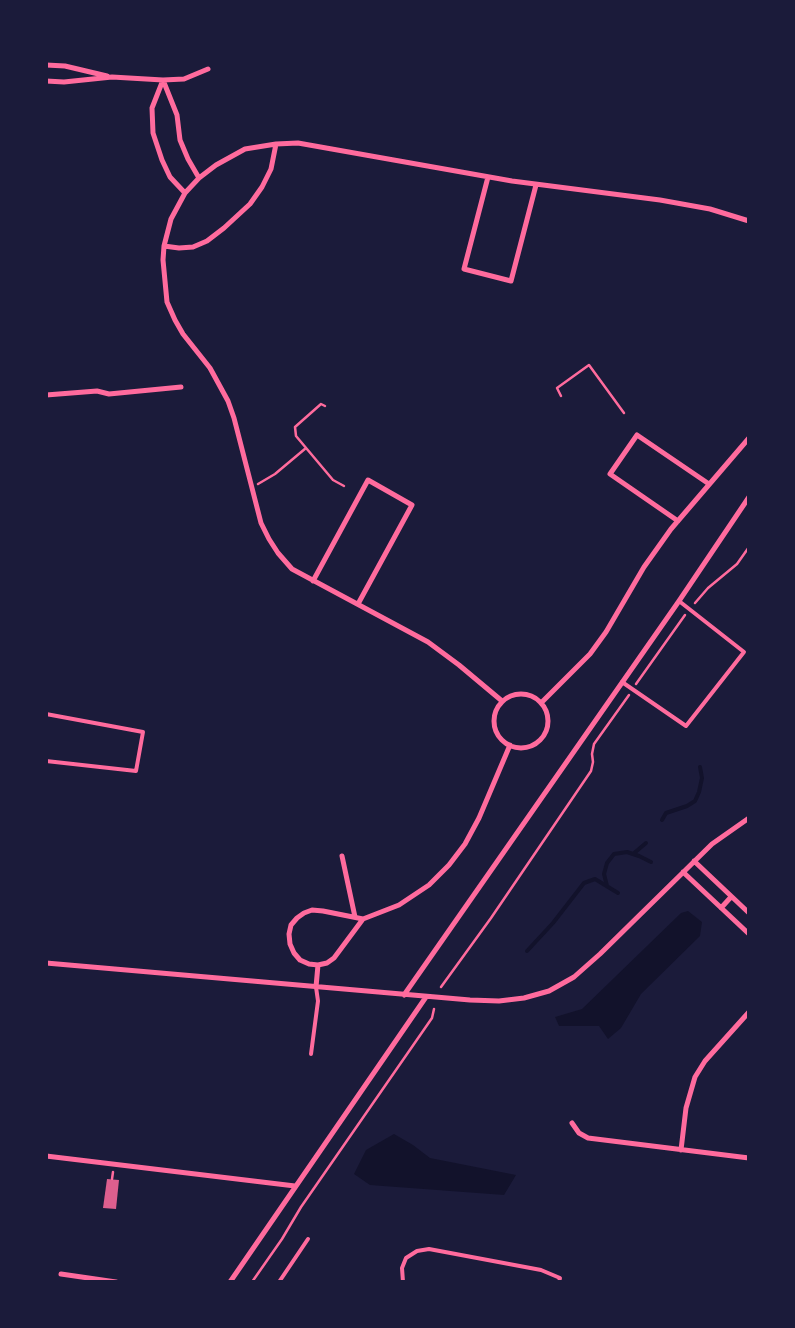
<!DOCTYPE html>
<style>
body{margin:0}
#map{position:relative;width:795px;height:1328px;overflow:hidden;background:#1b1b3a;font-family:"Nunito Sans",sans-serif}
canvas{display:block}
.frame{position:absolute;inset:0;border:48px solid #1b1b3a;pointer-events:none}
</style>
<div id="map">
<canvas width="795" height="1328"></canvas>
<div class="frame"></div>
</div>
<script>
const c = document.querySelector('canvas').getContext('2d');
c.lineJoin = 'round';
function fillPath(path, color) { c.fillStyle = color; c.fill(path, 'evenodd'); }
const toPath = rows => new Path2D(rows.map(r => 'M' + r).join(''));
function stroke(path, color, width, dash) { c.strokeStyle = color; c.lineWidth = width; c.lineCap = dash ? 'butt' : 'round'; c.setLineDash(dash || []); c.stroke(path); }
fillPath(toPath([
 [688,911,702,922,700,936,641,994,621,1028,608,1039,599,1026,559,1026,555,1017,582,1009,681,913],
 [394,1134,413,1145,430,1158,516,1175,504,1195,370,1185,354,1174,366,1150]
]), '#12122b');
stroke(toPath([
 [662,820,666,813,687,806,695,801,699,792,702,778,700,767],
 [633,854,646,843],
 [607,886,604,874,607,863,614,854,627,852,639,856,651,862],
 [527,951,553,923,584,883,595,879,618,893]
]), '#12122b', 4);
fillPath(toPath([
 [107,1179,119,1180,116,1209,103,1208]
]), '#dd5f8e');
stroke(toPath([
 [561,396,557,388,589,365,624,413],
 [325,406,321,404,295,427,296,436,333,480,344,486],
 [258,484,275,474,306,448],
 [695,603,708,588,737,564,749,547],
 [636,684,685,615],
 [441,987,491,918,591,771,593,762,592,754,594,744,629,695],
 [112,1179,113,1172],
 [252,1282,282,1239,301,1207,432,1018,434,1009]
]), '#ff6b9d', 2.5);
stroke(toPath([
 [622,682,686,726,744,652,679,601],
 [46,714,143,732,136,771,46,761],
 [311,1054,318,1001,316,987],
 [279,1282,308,1239],
 [403,1282,402,1268,406,1258,417,1251,429,1249,541,1270,560,1278,559,1282]
]), '#ff6b9d', 4);
stroke(toPath([
 [46,65,65,66,107,76],
 [163,80,152,108,153,133,162,160,170,177,185,193],
 [163,80,177,115,180,140,188,159,199,178],
 [46,81,64,82,112,77,163,80,184,79,208,69],
 [488,177,464,269,511,281,536,185],
 [164,246,179,248,193,247,207,241,224,228,250,204,262,187,271,169,276,144],
 [46,395,97,391,109,394,181,387],
 [678,521,610,474,637,435,709,484],
 [313,581,368,480,412,505,358,604],
 '494 721a27 27 0 1 1 54 0a27 27 0 1 1-54 0Z',
 [502,701,459,665,428,642,292,569,278,553,269,539,261,523,234,418,228,401,210,368,183,334,175,320,167,302,163,260,164,246,171,219,185,193,199,178,216,165,245,149,276,144,298,143,512,181,660,200,710,209,749,221],
 [541,703,590,654,606,632,644,567,671,529,749,438],
 [342,856,355,917],
 [694,861,749,913],
 [683,872,749,934],
 [721,908,731,897],
 [363,919,323,911,312,910,304,913,297,918,291,925,289,934,290,944,294,953,300,960,309,964,318,965,327,963,334,958,363,919,399,905,429,885,449,865,465,844,479,818,510,745],
 [46,963,470,1000,499,1001,524,998,549,991,574,977,600,954,712,844,749,818],
 [316,987,318,965],
 [404,995,679,601,749,497],
 [572,1123,579,1133,588,1138,749,1158],
 [681,1150,686,1108,695,1077,705,1061,749,1012],
 [46,1156,295,1186],
 [61,1274,116,1282],
 [230,1282,426,997]
]), '#ff6b9d', 5);
</script>
